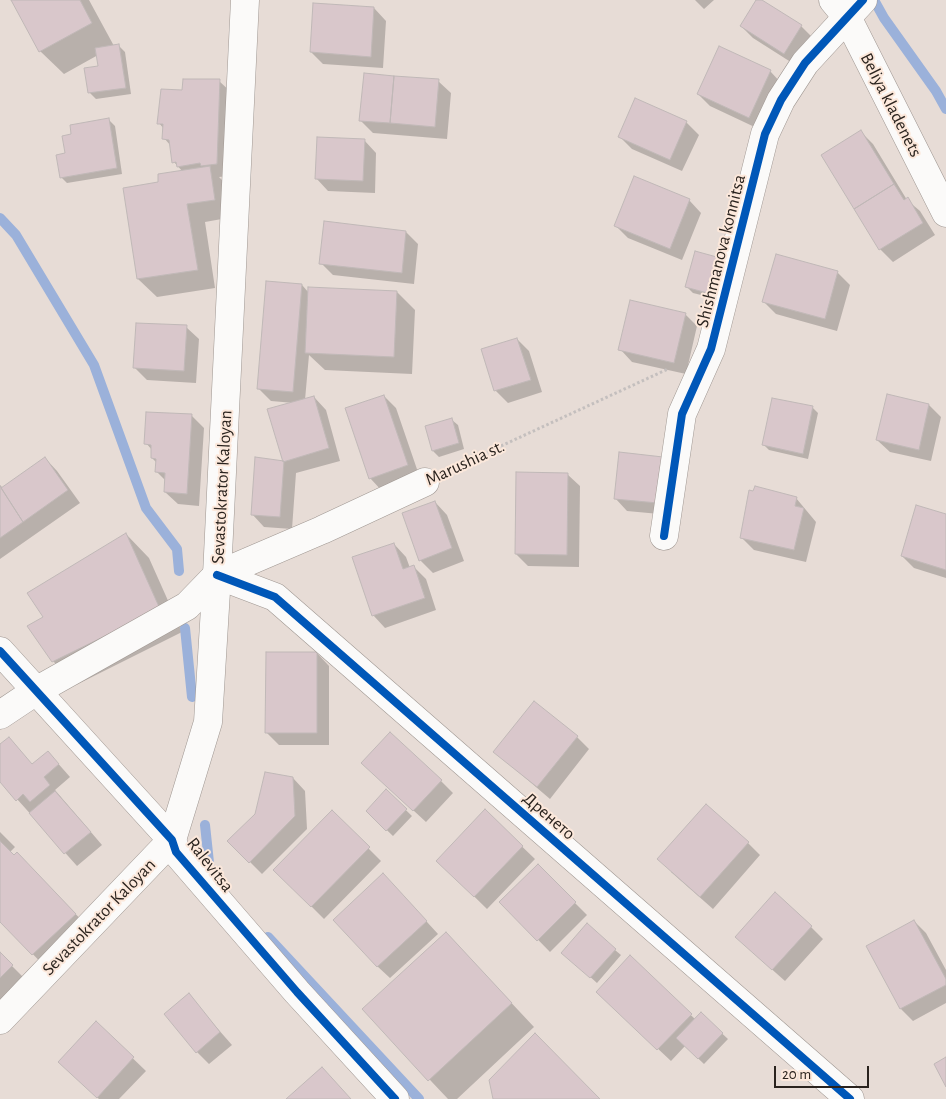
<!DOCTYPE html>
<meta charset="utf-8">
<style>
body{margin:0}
#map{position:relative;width:946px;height:1099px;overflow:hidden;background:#e7dcd6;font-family:"Alegreya Sans",sans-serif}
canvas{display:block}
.scale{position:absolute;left:774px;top:1066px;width:95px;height:22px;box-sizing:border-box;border:2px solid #2a231e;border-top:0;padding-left:6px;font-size:15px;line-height:18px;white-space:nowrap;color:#2a231e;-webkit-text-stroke:4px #fce8db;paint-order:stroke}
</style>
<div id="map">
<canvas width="946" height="1099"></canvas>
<div class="scale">20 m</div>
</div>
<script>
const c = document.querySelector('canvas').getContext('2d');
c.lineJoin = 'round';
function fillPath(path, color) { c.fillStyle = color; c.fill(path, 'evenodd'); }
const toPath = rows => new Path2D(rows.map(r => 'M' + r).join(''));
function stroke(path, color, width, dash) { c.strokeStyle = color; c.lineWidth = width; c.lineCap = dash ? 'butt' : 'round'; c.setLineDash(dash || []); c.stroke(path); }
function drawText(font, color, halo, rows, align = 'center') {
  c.font = font + ' "Alegreya Sans",sans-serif'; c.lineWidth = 4; c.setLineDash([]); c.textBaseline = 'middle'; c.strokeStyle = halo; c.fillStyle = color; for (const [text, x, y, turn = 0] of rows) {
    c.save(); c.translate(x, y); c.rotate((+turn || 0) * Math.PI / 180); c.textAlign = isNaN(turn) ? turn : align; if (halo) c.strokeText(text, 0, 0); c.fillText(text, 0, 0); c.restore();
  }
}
fillPath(toPath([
 [12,0,89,0,114,46,119,46,125,52,131,94,96,99,90,93,99,67,98,55,64,74,40,51],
 [695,0,714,0,704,9],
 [757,0,801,26,813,38,797,66,753,38,741,26],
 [374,8,386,21,383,68,323,64,311,52],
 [770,71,782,84,761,130,710,106,698,94],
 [219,81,232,93,229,176,219,177,228,186,233,217,205,222,215,288,157,297,138,279,125,189,160,183,183,172,174,162,171,146,164,138,164,129,159,123,184,91],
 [438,81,451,93,447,139,373,133,361,121],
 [109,120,115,126,122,174,67,183,61,177,66,154],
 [686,122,699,135,682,171,632,149,619,136],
 [861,132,873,144,907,200,920,211,935,235,893,262,880,249,822,155],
 [364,140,376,153,375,193,328,191,316,178],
 [689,200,701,213,682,260,628,238,615,225],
 [406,232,418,244,414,284,333,275,321,263],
 [723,260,721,300,693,293,687,287],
 [837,272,850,285,837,331,776,314,764,302],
 [302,285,309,293,397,292,415,310,412,374,325,370,309,355,305,400,314,397,326,410,340,461,296,473,292,529,264,527,252,514,257,459,284,461,294,403,271,401,258,388],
 [685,314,697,326,686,374,632,362,620,349],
 [186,327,199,339,196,383,147,380,134,367],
 [517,339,529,351,542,392,508,403,495,390],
 [384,396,396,408,420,478,382,491,370,478],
 [929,405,941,417,931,461,890,452,877,440],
 [812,407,818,413,808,459,769,450,763,444],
 [191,415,204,428,199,506,178,504,165,492,166,481,156,471,157,463,152,458,152,450,146,443],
 [452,420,458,425,464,449,439,457,433,451,427,427],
 [620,453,670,515,627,511,615,498],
 [45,458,57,471,80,503,0,559,0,485,3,488],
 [567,474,580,486,579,567,528,566,516,554],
 [796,498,816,522,806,562,754,550,742,538],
 [435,502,447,515,464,561,433,573,420,560],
 [946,515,946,578,914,568,902,556],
 [126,534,149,558,182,632,76,685,53,661,45,618],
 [394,544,406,557,410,568,414,567,426,579,436,610,385,628,373,615],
 [317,653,329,666,329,745,279,745,266,732],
 [577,737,589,749,550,799,495,752],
 [0,746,33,765,48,752,70,777,55,790,102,845,77,866,0,780],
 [375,775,441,781,453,793,426,822],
 [293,778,305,791,307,829,262,874,229,841],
 [386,791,412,816,393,836,367,811],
 [485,811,535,859,487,909,438,861],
 [332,812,381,861,324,919,275,870],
 [0,832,15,847,10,852,35,872,93,932,51,973,0,920],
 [748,843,760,855,713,909,671,872],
 [538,866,587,915,550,952,501,902],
 [395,887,438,934,390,978,377,966],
 [914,921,926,933,946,970,946,1003,913,1021,901,1009,868,946],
 [811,927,823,939,785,981,749,949],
 [446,933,534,1027,457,1099,448,1099,364,1010],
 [615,950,621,955,597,983,569,958],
 [0,954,24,978,0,1003],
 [630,957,696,1020,701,1014,728,1039,704,1064,685,1046,671,1061,610,1004],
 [188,995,232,1045,209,1064,197,1052],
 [96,1023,146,1071,119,1099,99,1099,72,1074]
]), '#0003');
stroke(toPath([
 [874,0,884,18,936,91,946,109],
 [0,218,16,235,94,365,146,508,177,549,179,571],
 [185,628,192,697],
 [205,825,210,872,217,880],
 [268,937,419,1099]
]), '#9bb1da', 10);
const building = toPath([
 [11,0,80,0,92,23,39,52,11,0],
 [756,0,762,0,802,25,784,54,740,26,756,0],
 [313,3,374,7,371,57,310,52,313,3],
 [119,44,126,88,88,93,84,68,98,66,95,48,119,44],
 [719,46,771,70,749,118,697,94,719,46],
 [364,73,394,76,390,123,359,121,364,73],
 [394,76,439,79,435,127,390,123,394,76],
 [183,79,220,79,217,164,201,166,200,163,177,167,176,162,172,163,169,140,162,139,163,124,157,124,161,89,182,90,183,79],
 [635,98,687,121,670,160,618,137,635,98],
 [109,118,117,168,60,178,56,155,65,153,62,136,71,134,70,125,109,118],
 [861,130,894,184,854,209,821,155,861,130],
 [317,137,365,139,363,181,315,179,317,137],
 [210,166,215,200,187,204,198,270,137,279,123,188,158,182,158,174,210,166],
 [634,176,690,199,670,249,614,226,634,176],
 [894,184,904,200,908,197,923,223,879,250,854,209,894,184],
 [324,221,406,231,402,273,319,264,324,221],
 [695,251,724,259,715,295,685,287,695,251],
 [776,254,838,271,825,319,762,302,776,254],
 [266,281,302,284,293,392,257,389,266,281],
 [308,287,397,291,394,357,305,353,308,287],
 [630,300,686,313,674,363,618,350,630,300],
 [136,323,187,325,184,371,133,368,136,323],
 [517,338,531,380,494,391,481,349,517,338],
 [887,394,929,404,919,450,876,440,887,394],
 [384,395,408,465,369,479,345,408,384,395],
 [314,396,329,448,283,462,267,409,314,396],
 [772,398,813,406,803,454,762,445,772,398],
 [146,412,192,414,187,494,164,492,165,473,155,472,156,459,151,458,151,445,144,444,146,412],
 [452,418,459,443,432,451,425,426,452,418],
 [619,452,663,457,658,503,614,499,619,452],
 [45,457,68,490,23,522,1,488,45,457],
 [255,457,284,461,280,517,251,515,255,457],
 [516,472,568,473,567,555,515,554,516,472],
 [0,486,23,522,0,538,0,486],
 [755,486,797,497,795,506,804,508,794,550,740,538,749,490,753,491,755,486],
 [435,501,452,548,419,561,402,513,435,501],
 [916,505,946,514,946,570,901,556,916,505],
 [126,533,160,609,52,662,27,626,43,617,27,593,126,533],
 [394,543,403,569,414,565,425,598,372,616,352,557,394,543],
 [266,652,317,652,317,733,265,733,266,652],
 [534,701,578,736,537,787,493,752,534,701],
 [390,732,442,780,413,811,361,763,390,732],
 [9,737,32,764,48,751,59,764,44,777,50,785,30,802,23,794,16,801,0,782,0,744,9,737],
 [265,772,293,777,295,816,249,863,227,841,255,814,265,772],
 [386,789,407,809,386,831,366,811,386,789],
 [55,791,91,832,64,854,29,813,55,791],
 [706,804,749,842,700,897,657,859,706,804],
 [485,809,523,846,474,897,436,861,485,809],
 [332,810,370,847,311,907,273,870,332,810],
 [0,841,14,855,17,852,76,914,32,955,0,922,0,841],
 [538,864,576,902,537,941,499,902,538,864],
 [383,873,427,921,377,967,333,920,383,873],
 [775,892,812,926,772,970,735,937,775,892],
 [914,920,946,979,946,985,900,1009,866,946,914,920],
 [587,923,616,949,590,978,561,953,587,923],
 [446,932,512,1003,428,1081,362,1009,446,932],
 [0,952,13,965,0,978,0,952],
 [630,955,692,1014,657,1050,596,992,630,955],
 [189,993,220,1032,196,1053,164,1014,189,993],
 [701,1012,723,1033,698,1059,676,1038,701,1012],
 [96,1021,134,1057,97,1098,58,1062,96,1021],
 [535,1033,600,1099,493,1099,489,1080,535,1033],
 [946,1057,946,1087,934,1064,946,1057],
 [322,1067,351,1099,286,1099,322,1067]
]);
fillPath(building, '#d9c7cb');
stroke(building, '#c0b8b7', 1);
const minor = toPath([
 [833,0,847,17,946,213],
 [664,536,682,414,711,349,765,134,781,100,805,63,863,0],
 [217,575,275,597,850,1099],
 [0,651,172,840,176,852,297,992,395,1099],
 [0,715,36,691,187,606,217,575,322,530,425,482]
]);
const major = toPath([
 [0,1020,172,840,208,722,217,575,245,0]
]);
stroke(minor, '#9f9792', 29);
stroke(major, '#9f9792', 29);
stroke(toPath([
 [451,469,668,369]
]), '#c4bfbe', 3, [2.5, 2.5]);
stroke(minor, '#fbfaf9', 28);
stroke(major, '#fbfaf9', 28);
stroke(toPath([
 [664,536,682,414,711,349,765,134,781,100,805,63,863,0],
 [217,575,275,597,850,1099],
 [0,651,172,840,176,852,297,992,395,1099]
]), '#0057b8', 8);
drawText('18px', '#2a231e', '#fce8db', [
 ["Beliya kladenets",891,105,63],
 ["Shishmanova konnitsa",721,251,-76],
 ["Marushia st.",465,463,-25],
 ["Sevastokrator Kaloyan",222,487,-87],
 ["Дренето",549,816,41],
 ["Ralevitsa",210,865,52],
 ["Sevastokrator Kaloyan",99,917,-46]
]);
</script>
